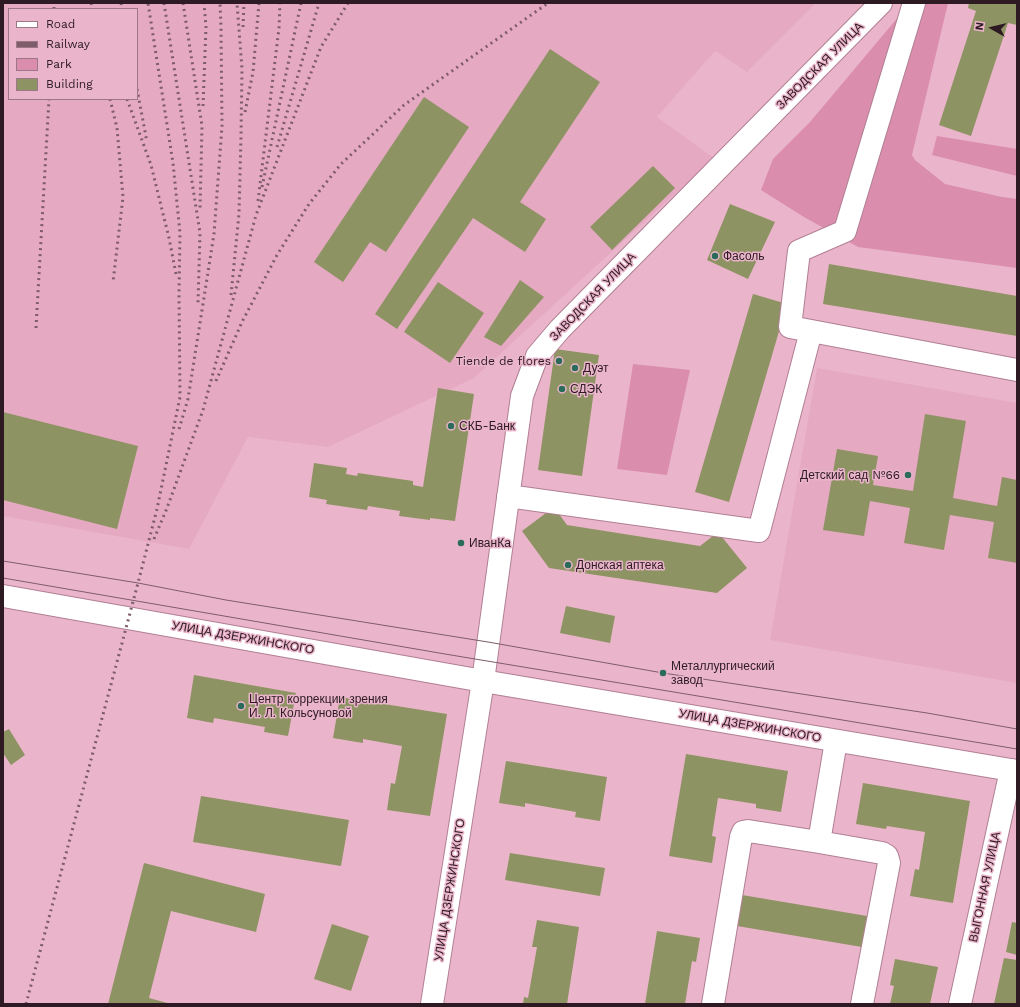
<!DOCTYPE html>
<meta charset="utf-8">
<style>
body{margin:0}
#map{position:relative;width:1020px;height:1007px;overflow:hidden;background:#eab5ca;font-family:"Work Sans",sans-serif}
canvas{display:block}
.frame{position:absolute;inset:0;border:4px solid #2d1a22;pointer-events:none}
.legend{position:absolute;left:8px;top:8px;width:130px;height:92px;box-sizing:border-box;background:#eab5ca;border:1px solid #9e7787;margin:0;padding:5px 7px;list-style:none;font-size:12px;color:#2d1a22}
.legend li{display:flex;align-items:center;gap:8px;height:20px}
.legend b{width:20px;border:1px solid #9e7787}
.north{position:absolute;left:972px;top:8px;width:40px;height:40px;-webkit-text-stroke:3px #eab5ca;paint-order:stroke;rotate:278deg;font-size:11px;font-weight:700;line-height:16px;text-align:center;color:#2d1a22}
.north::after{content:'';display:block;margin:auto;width:14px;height:18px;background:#2d1a22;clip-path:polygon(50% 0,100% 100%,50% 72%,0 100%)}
</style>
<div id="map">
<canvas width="1020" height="1007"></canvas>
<div class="frame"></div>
<ul class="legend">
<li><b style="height:5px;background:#fff"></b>Road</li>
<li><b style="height:5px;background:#7e5c6a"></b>Railway</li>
<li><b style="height:11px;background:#da8dad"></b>Park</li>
<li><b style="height:11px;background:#8e9363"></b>Building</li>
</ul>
<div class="north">N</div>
</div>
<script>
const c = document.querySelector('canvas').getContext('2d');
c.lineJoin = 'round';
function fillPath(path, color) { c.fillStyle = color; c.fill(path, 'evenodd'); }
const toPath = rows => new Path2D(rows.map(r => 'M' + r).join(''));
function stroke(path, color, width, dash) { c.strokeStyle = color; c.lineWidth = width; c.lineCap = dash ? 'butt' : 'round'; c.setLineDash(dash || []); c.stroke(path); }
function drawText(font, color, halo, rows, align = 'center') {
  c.font = font + ' "Work Sans",sans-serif'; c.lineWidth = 3; c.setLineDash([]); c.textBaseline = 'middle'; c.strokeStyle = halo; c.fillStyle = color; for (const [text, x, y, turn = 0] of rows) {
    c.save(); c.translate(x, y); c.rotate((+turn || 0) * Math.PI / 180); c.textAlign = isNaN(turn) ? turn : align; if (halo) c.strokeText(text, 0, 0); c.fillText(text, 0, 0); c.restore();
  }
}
fillPath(toPath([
 [3,3,816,3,747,72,715,51,657,117,714,158,474,378,328,447,248,437,189,549,3,516],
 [9,9,137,9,137,99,9,99],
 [817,368,1017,403,1017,683,770,640]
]), '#e6a9c2');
fillPath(toPath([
 [910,3,948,3,912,155,915,160,945,184,1002,197,1017,199,1017,268,858,247,804,217,761,190,773,159,810,122,878,41],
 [937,136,1017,149,1017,176,932,155],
 [633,364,690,370,667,475,617,469]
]), '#da8dad');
fillPath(toPath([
 [969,3,1017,3,1017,25,1008,23,971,136,939,125,976,11,968,8],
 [550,49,600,82,520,202,546,219,525,252,473,218,397,329,375,314],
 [424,97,469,127,386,252,370,242,343,282,314,262],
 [653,166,675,188,612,250,590,227],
 [730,204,775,222,748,279,707,260],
 [829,264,1017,296,1017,336,823,304],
 [520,280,544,297,501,346,484,337],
 [438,282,484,313,450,363,404,332],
 [753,294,787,304,729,502,695,492],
 [555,349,599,355,582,476,538,470],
 [438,388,474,394,455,521,430,518,430,520,399,516,400,511,368,506,367,510,326,504,327,500,309,497,314,463,347,468,346,474,357,476,358,473,413,481,413,485,423,487],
 [3,412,138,446,117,529,3,500],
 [925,414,966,421,953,498,997,506,1002,477,1017,480,1017,563,988,558,994,522,950,515,944,550,904,543,910,508,870,501,864,536,823,530,837,449,878,456,873,485,913,491],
 [554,507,567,525,700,546,718,532,747,568,717,593,549,568,522,531],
 [566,606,615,616,610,643,560,633],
 [194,675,296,693,288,736,264,732,265,727,214,718,213,723,187,718],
 [340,697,447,714,430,816,387,810,391,783,395,784,402,746,363,739,363,743,333,738],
 [9,729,25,755,11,765,3,753,3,732],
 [686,754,788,771,781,812,756,808,756,804,718,798,712,836,716,837,712,863,669,856],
 [506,761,607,777,600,821,575,817,576,812,525,803,525,807,499,803],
 [863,783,970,801,953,903,910,896,915,869,919,870,925,832,887,826,886,829,856,824],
 [201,796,349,820,341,866,193,842],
 [510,853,605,868,600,896,505,880],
 [144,863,265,894,256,932,171,911,149,998,171,1004,108,1004],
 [742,895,873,917,868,948,737,926],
 [537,920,579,927,567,1004,523,1004,524,997,528,998,537,947,532,947],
 [1012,922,1017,923,1017,955,1006,952],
 [332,924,369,936,351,991,314,979],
 [657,931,700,938,696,962,692,961,685,1004,645,1004],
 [1004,958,1017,960,1017,1004,994,1004],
 [895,959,938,967,930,1004,890,1004,894,986,890,985]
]), '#8e9363');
const minor = toPath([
 [914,3,845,231,799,251,790,327,1017,370],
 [508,496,759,531,811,331],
 [819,842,882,853,887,856,889,863,862,1004],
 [432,1004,483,681,522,396,537,356,560,329,881,3],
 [713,1004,741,837,743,832,748,831,819,842,836,741],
 [960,1004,1011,770]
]);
const major = toPath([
 [3,596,483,681,1017,771]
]);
stroke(minor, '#b17f93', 24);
stroke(major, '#b17f93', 24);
stroke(minor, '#fff', 22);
stroke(major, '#fff', 22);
stroke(toPath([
 [3,561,138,583,226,600,488,642,663,673,927,713,1017,729],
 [3,578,445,654,1017,749]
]), '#7e5c6a', 1);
stroke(toPath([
 [91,3,93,9],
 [121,3,122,9],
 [164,3,200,233,198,303],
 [183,3,202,126,200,209],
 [54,9,54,3],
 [243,27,244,3],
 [137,89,147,142],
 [110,99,117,128,123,197,113,282],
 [127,99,151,165,169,238,176,274],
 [203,106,206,27,204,3],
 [245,112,253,72,259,3],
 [277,147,319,3],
 [262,187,301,3],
 [258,201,279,28,280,3],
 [231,295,239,214,241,136,242,69,237,3],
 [36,328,49,99],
 [216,381,242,322,277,255,309,204,341,164,404,105,548,3],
 [179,429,188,399,214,234,222,126,221,27,220,3],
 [154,539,167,508,203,410,256,215,321,47,348,3],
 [26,1004,138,583,157,509,180,397,179,293,180,233,173,163,148,3]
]), '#7e5c6a', 3, [2, 4]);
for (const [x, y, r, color] of [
 [715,256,4,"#2a6b5a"],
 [559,361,4,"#2a6b5a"],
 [575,368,4,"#2a6b5a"],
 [562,389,4,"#2a6b5a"],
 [451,426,4,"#2a6b5a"],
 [908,475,4,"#2a6b5a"],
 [461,543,4,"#2a6b5a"],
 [568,565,4,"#2a6b5a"],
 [663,673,4,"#2a6b5a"],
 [241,706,4,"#2a6b5a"]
]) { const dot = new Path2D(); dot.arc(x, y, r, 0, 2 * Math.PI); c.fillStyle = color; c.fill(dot); stroke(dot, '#eab5ca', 1.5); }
drawText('12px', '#2d1a22', '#eab5ca', [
 ["ЗАВОДСКАЯ УЛИЦА",820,66,-45],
 ["ЗАВОДСКАЯ УЛИЦА",593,297,-46],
 ["УЛИЦА ДЗЕРЖИНСКОГО",243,638,10],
 ["УЛИЦА ДЗЕРЖИНСКОГО",750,726,10],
 ["ВЫГОННАЯ УЛИЦА",985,887,-78],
 ["УЛИЦА ДЗЕРЖИНСКОГО",450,890,-81]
]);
drawText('12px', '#2d1a22', '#eab5ca', [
 ["Фасоль",723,256],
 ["Tiende de flores",551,361,"right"],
 ["Дуэт",583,368],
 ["СДЭК",570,389],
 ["СКБ-Банк",459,426],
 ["Детский сад №66",900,475,"right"],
 ["ИванКа",469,543],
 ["Донская аптека",576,565],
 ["Металлургический",671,666],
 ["завод",671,680],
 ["Центр коррекции зрения",249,699],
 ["И. Л. Кольсуновой",249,713]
], 'left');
</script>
